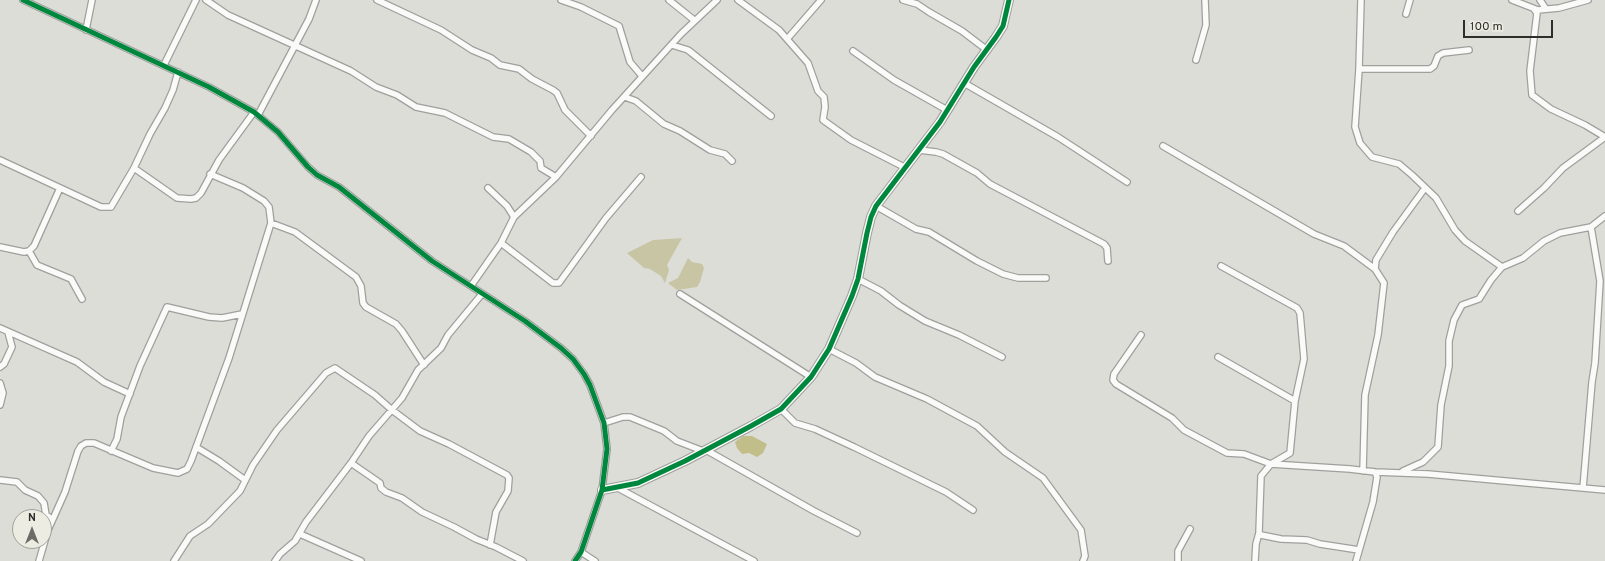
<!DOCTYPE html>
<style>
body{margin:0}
#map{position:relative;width:1605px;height:561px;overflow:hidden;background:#ddddd8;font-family:Overpass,sans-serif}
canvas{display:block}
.north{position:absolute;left:12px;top:509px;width:40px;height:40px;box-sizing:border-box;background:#edece3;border:1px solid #a1a099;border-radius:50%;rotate:0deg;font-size:11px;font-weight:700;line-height:16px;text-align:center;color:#2e2d2a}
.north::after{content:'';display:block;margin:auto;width:14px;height:18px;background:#6b6b67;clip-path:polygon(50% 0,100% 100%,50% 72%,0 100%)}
.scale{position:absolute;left:1463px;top:20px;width:90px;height:18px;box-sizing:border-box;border:2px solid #2e2d2a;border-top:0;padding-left:5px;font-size:12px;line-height:14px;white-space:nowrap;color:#2e2d2a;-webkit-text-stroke:3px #edece3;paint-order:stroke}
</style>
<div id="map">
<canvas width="1605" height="561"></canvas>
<div class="north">N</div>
<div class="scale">100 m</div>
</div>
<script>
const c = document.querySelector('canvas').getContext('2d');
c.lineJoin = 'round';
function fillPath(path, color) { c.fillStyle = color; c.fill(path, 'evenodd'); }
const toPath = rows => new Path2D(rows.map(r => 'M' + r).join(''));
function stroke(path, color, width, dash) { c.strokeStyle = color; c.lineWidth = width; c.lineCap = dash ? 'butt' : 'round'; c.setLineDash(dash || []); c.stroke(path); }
fillPath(toPath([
 [682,238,667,265,669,270,665,283,661,276,650,269,644,268,627,253,653,240],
 [688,258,692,262,702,264,704,268,700,282,697,287,677,290,668,283,678,278]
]), '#c8c5a5');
fillPath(toPath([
 [743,436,752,436,767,444,763,453,757,457,749,453,742,454,737,448,735,442]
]), '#c2be8a');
const street = toPath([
 [23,0,209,87,254,112,278,132,308,167,317,175,339,187,432,261,525,321,561,348,573,359,584,374,590,385,604,423,607,449,602,490,581,552,575,561],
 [206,0,228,15,351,71,376,87,397,95,416,107,445,113,493,137,509,139,531,152,540,161,541,168,556,177],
 [377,0,441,30,472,50,491,58,500,65,519,69,532,79,553,90,557,93,565,110,591,136],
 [561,0,581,7,619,26,630,62,642,76],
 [669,0,694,20],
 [738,0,779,30,808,63,818,91,824,97,825,107,823,120,851,140,904,167],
 [903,0,917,4,929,12,962,31,987,50],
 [1361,0,1359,69,1355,127,1360,143,1372,157,1399,164,1412,175,1436,198,1455,230,1465,241,1502,267],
 [1512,0,1538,10,1559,8,1588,0],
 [1540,0,1546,9],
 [1534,9,1537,13,1530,71,1532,95,1551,109,1585,125,1605,137],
 [1406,14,1410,0],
 [86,30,92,0],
 [788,38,821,0],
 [672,45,688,50,771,116],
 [853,51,894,80,947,110],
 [1196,60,1206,25,1205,0],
 [164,65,196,0],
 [1359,69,1430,69,1434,66,1438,56,1443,53,1469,50],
 [964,83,1058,137,1127,182],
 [625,97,636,101,664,124,680,131,710,150,725,154,732,161],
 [258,115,309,19,316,0],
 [1163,146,1314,234,1344,246,1375,269],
 [919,150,936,152,943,154,977,173,990,184,1104,244,1107,248,1108,261],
 [0,160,101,207,111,207,134,168,150,134,165,108,173,90,178,72],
 [134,168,177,198,191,199,196,198,201,193,219,160,254,112],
 [488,188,507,206,514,217],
 [876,206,916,229,929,232,977,261,1003,274,1018,278,1046,278],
 [1518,211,1544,188,1563,168,1605,137],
 [271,223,295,232,356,277,361,286,363,303,366,307,396,324,402,331,424,365],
 [501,243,553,283,559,283,606,218,641,177],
 [0,247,24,252,29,251,34,246,60,188],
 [29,251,37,265,71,279,82,299],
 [1221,266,1297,308,1300,313,1304,359,1295,401,1290,453,1271,464,1261,476,1259,533,1261,535,1281,539,1307,540,1320,544,1359,550],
 [858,279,881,291,899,305,925,321,959,335,1002,357],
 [471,286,501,243,514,217,556,177,612,110,681,34,717,0],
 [680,294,811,377],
 [0,328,77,362,104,382,130,394],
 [1141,335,1114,374,1113,380,1116,384,1172,418,1184,430,1227,453,1244,454,1271,464,1350,469,1375,472,1428,474,1605,490],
 [829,349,856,363,875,377,927,399,977,426,1005,452,1043,478,1081,530,1085,556,1083,561],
 [1218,357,1295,401],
 [0,367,4,364,12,347,8,332],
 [0,383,3,393,0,405],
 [781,409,795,423,815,429,854,447,946,492,973,510],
 [604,423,623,417,630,417,664,431,677,441,703,451],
 [196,447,219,461,245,480],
 [706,450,814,511,857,533],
 [111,451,117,439,121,417,140,366,167,307,209,317,222,318,242,314],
 [351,463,380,483,381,488,386,492,402,498,422,512,454,527,476,539,496,547,523,561],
 [1363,471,1365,395,1378,335,1384,283,1375,269,1376,260,1393,232,1425,188],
 [1403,471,1423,462,1438,447,1441,405,1449,366,1449,341,1454,320,1462,305,1479,299,1491,280,1502,267,1523,258,1544,241,1560,233,1591,227,1605,216],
 [0,480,17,482,25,490,38,496,44,503,46,515,52,519],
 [618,488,754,561],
 [1583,488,1592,382,1595,363,1600,281,1591,227],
 [300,534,361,561],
 [581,552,595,561],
 [39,561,48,530,65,492,78,451,81,446,86,443,94,443,153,468,178,473,187,469,191,461,229,358,271,223,269,207,264,201,243,188,210,174],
 [174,561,190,536,208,524,240,491,253,465,277,430,326,373,335,368,375,395,392,410,420,431,449,444,507,475,509,478,508,491,496,512,490,545],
 [275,561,280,554,295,541,306,522,351,463,369,436,402,398,418,370,441,348,448,335,482,294],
 [1178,561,1178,551,1190,529],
 [1255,561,1256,544,1259,533],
 [1356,561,1373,502,1377,477,1375,472]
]);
const secondary = toPath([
 [602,490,638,483,685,461,751,426,781,409,811,377,829,349,852,296,858,279,867,233,871,217,876,206,940,122,974,67,996,37,1003,26,1009,0]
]);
stroke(street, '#9f9f9c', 8);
stroke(secondary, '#9f9f9c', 10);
stroke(street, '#fafaf9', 5.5);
stroke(secondary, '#fafaf9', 8);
stroke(toPath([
 [23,0,209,87,254,112,278,132,308,167,317,175,339,187,432,261,525,321,561,348,573,359,584,374,590,385,604,423,607,449,602,490,581,552,575,561],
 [602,490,638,483,685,461,751,426,781,409,811,377,829,349,852,296,858,279,867,233,871,217,876,206,940,122,974,67,996,37,1003,26,1009,0]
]), '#00873e', 5);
</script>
